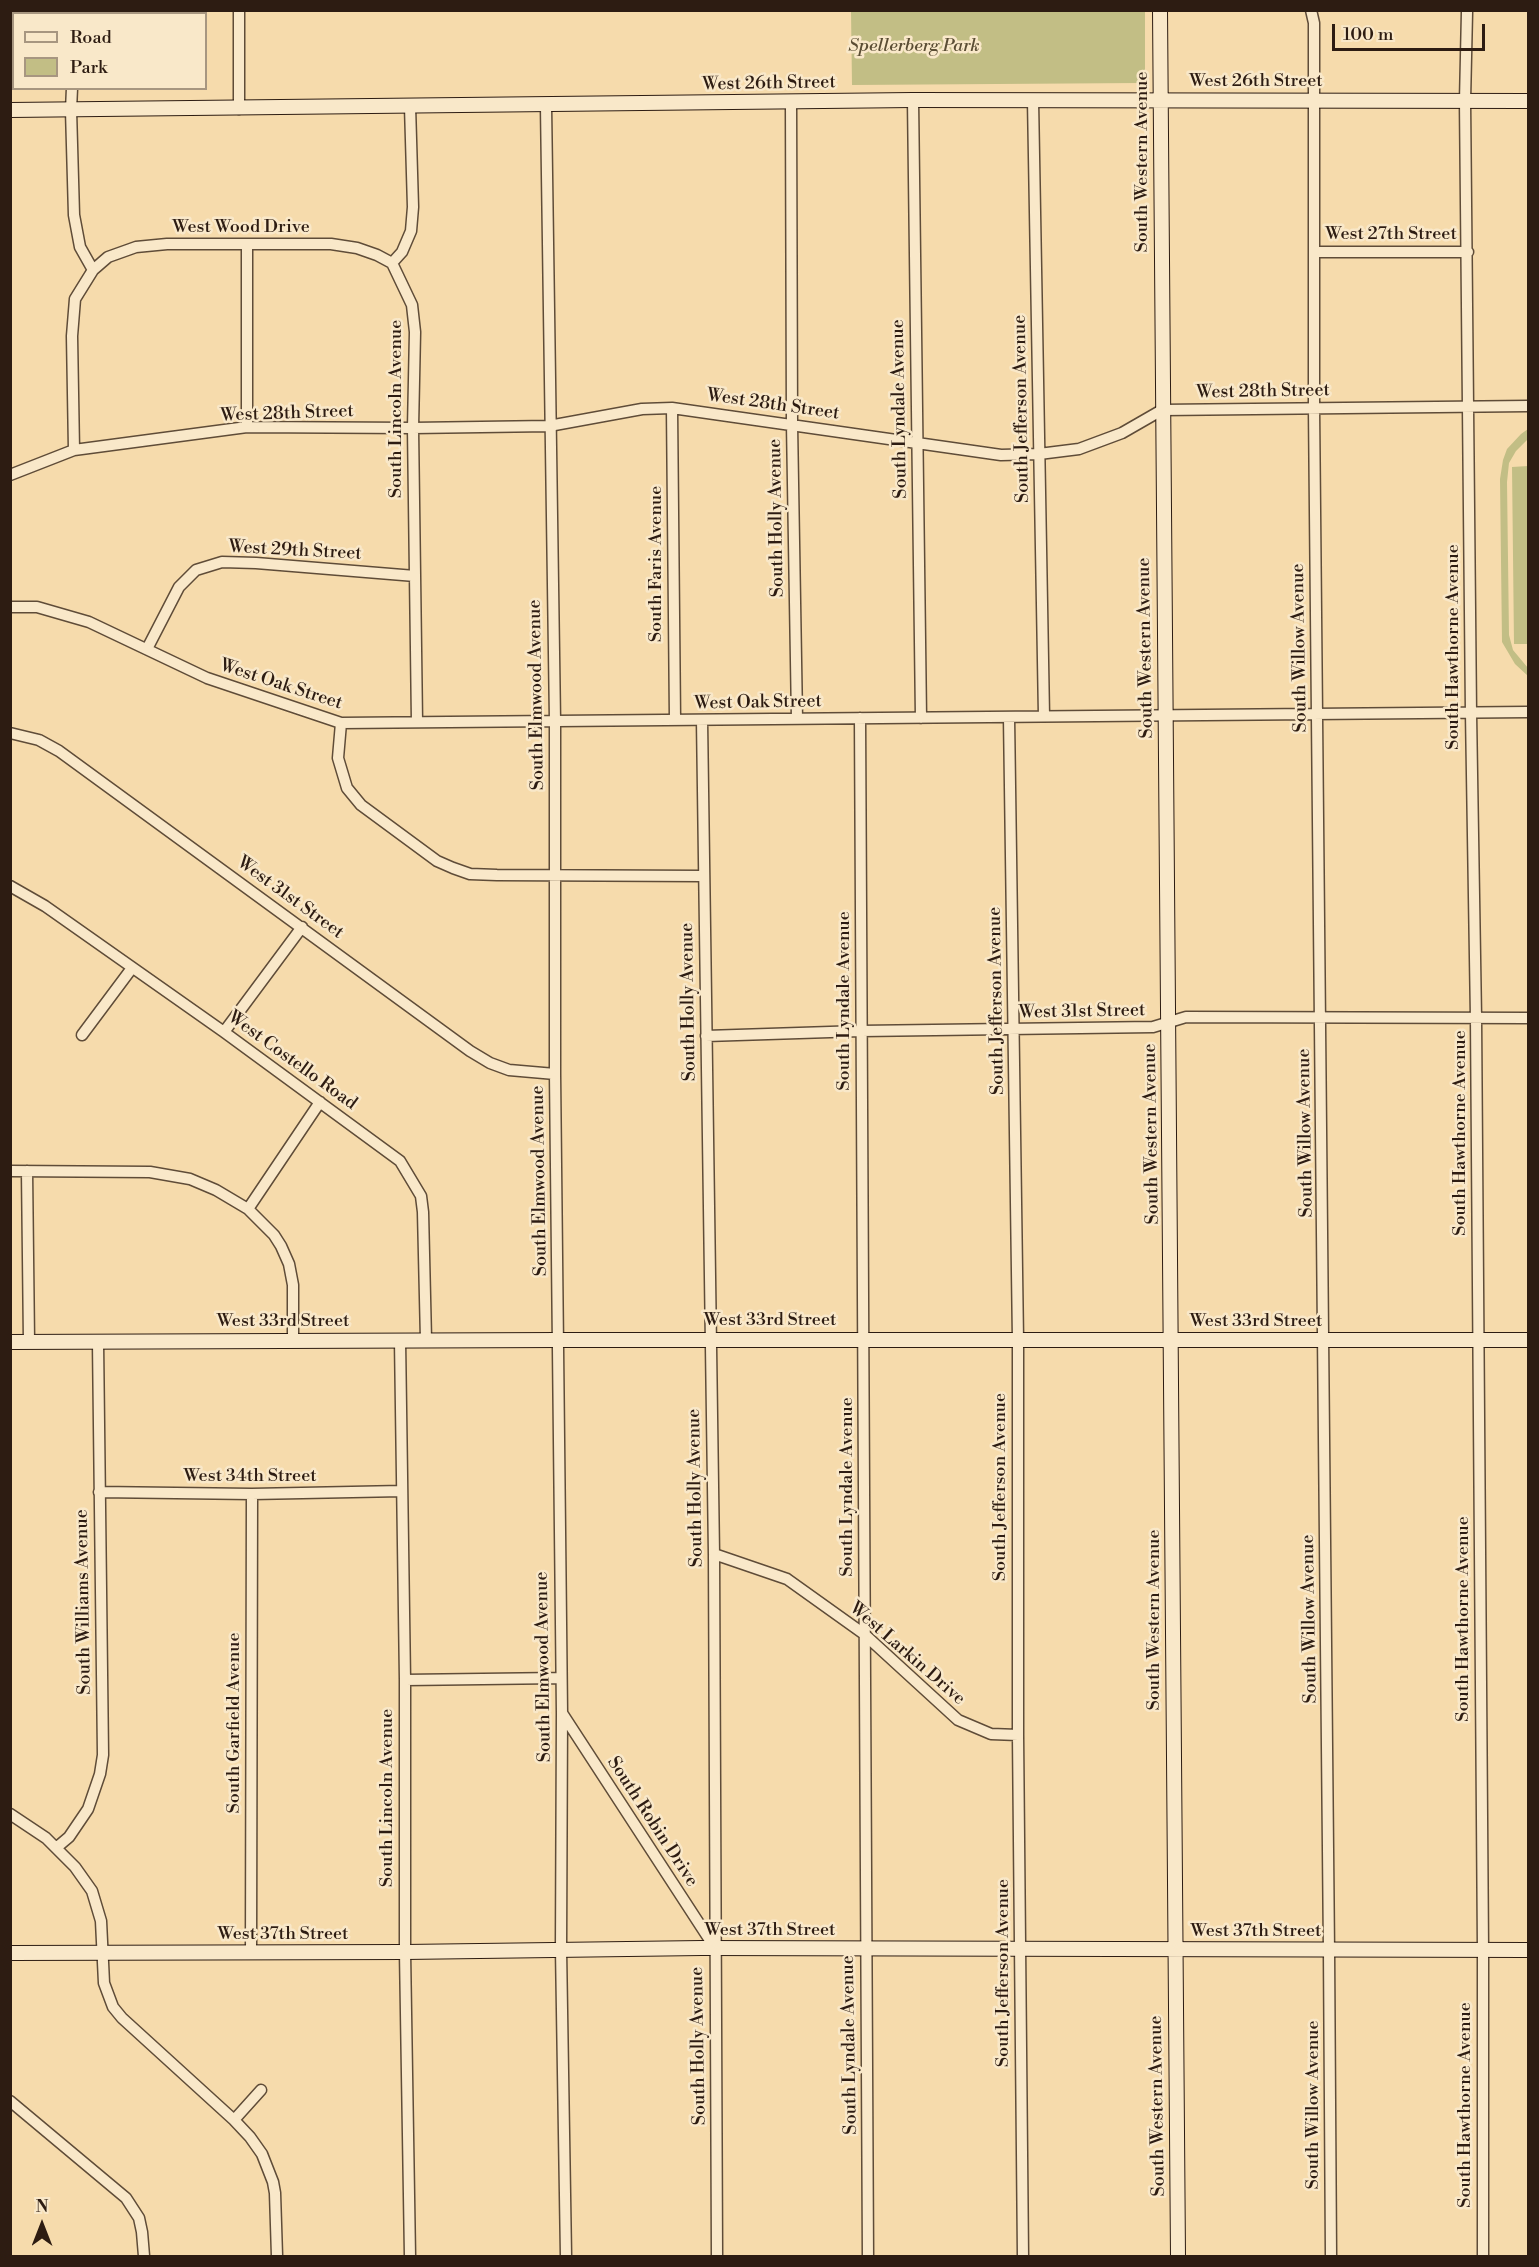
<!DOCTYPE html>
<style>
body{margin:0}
#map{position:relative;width:1539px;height:2267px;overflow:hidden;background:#f6dbac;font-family:"Libre Bodoni",serif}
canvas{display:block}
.frame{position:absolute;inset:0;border:12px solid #2d1c12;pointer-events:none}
.legend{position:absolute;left:12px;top:12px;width:195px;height:78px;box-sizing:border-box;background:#f9e8c9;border:2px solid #a79680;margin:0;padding:8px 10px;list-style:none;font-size:18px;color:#2d1c12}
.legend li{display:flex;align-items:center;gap:12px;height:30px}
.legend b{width:30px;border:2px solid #a79680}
.north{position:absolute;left:12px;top:2195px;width:60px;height:60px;-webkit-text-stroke:4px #f9e8c9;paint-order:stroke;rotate:0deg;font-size:16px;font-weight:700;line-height:24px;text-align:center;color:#2d1c12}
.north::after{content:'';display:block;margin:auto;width:21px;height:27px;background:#2d1c12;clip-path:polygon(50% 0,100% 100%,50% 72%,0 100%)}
.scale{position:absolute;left:1332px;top:24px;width:153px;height:27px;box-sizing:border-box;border:3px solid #2d1c12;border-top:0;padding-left:8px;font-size:18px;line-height:21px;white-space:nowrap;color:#2d1c12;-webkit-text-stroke:4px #f9e8c9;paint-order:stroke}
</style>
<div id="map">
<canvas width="1539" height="2267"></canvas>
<div class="frame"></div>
<ul class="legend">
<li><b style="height:8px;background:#f9e8c9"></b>Road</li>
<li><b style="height:16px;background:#c2be85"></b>Park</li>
</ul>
<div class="north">N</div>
<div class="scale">100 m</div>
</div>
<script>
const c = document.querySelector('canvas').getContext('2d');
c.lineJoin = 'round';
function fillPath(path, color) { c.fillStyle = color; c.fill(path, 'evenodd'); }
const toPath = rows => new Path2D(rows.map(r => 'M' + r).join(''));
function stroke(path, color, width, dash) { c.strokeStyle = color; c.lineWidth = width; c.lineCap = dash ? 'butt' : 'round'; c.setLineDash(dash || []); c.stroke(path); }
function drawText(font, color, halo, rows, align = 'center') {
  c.font = font + ' "Libre Bodoni",serif'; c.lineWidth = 5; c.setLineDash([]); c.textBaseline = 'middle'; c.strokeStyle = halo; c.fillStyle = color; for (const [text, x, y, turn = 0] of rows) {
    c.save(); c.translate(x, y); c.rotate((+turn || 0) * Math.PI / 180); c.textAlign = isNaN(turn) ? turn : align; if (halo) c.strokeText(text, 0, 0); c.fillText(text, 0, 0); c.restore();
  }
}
fillPath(toPath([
 [851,11,1145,11,1145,78,1140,83,852,85],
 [1528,429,1528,439,1516,451,1509,463,1507,482,1509,635,1513,650,1528,668,1528,676,1515,664,1502,642,1500,479,1503,460,1507,449,1521,434],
 [1528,466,1528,644,1514,644,1512,467]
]), '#c2be85');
const street = toPath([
 [1311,10,1314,23,1314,408,1329,1950,1331,2256],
 [1467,12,1465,101,1471,713,1476,1018,1483,1950,1483,2256],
 [76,14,77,10],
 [72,88,71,110,74,215,80,247,93,270],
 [913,100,921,718],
 [1033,100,1044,716],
 [791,101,792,424,797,719],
 [546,106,555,721,555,1074,562,1713,561,1949,566,2256],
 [239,109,239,10],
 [247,244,247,427],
 [1314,252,1468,252],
 [392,263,412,305,415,332,413,428,417,722],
 [392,263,402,252,411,231,413,207,410,106],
 [672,408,675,720],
 [74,450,72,336,75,299,93,270,108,257,136,247,167,244,331,244,357,248,377,255,392,263],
 [10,475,74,450,247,427,413,428,549,426,642,409,672,408,1001,455,1039,454,1079,449,1122,433,1162,410,1528,406],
 [10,607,37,607,89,622,207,678,341,723,1528,712],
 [147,649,179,587,196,570,222,562,256,563,415,576],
 [1009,717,1018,1340,1018,1735,1023,2256],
 [860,718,868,2256],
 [702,720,714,1554,717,2256],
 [341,723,338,758,347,788,361,805,437,861,453,868,470,874,497,875,703,876],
 [10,733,39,740,59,751,470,1051,490,1063,509,1070,555,1074],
 [10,886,45,906,224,1032,400,1161,421,1196,423,1212,426,1340],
 [224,1032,302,927],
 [82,1035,132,968],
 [706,1036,861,1031,1153,1027,1186,1017,1528,1018],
 [10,1171,150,1172,190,1179,216,1190,248,1209,274,1235,281,1246,289,1264,293,1285,293,1340],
 [27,1171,29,1342],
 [248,1209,320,1102],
 [400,1340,405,1680,405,1952,410,2256],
 [99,1492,252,1494,402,1491],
 [714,1554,787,1579,864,1634,958,1720,991,1734,1018,1735],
 [405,1680,560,1678],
 [562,1713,715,1948],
 [10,1814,46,1838,75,1867,92,1891,101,1921,104,1983,113,2007,122,2018,234,2120,250,2137,262,2154,273,2182,275,2193,277,2256],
 [56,1848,69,1837,88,1809,100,1774,103,1755,98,1342],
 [251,1953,252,1494],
 [10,2101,126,2198,139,2218,142,2232,144,2256],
 [234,2120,261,2090]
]);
const secondary = toPath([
 [1160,10,1178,2256],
 [10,110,913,100,1528,101],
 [10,1342,559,1340,1528,1340],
 [10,1953,405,1952,702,1948,1528,1950]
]);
stroke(street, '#5f4c38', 13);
stroke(secondary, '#2d1c12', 16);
stroke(street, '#f9e8c9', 10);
stroke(secondary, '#f9e8c9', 14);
drawText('italic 18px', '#5a4d34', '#f9e8c9', [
 ["Spellerberg Park",914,47]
]);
drawText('18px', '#2d1c12', '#f9e8c9', [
 ["West 26th Street",1256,82],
 ["West 26th Street",769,84,-1],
 ["South Western Avenue",1143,162,-90],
 ["West Wood Drive",241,228],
 ["West 27th Street",1391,235],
 ["West 28th Street",1263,392,-1],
 ["West 28th Street",773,405,8],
 ["South Lincoln Avenue",397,409,-90],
 ["South Lyndale Avenue",900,409,-91],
 ["South Jefferson Avenue",1022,409,-91],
 ["West 28th Street",287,414,-2],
 ["South Holly Avenue",777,518,-91],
 ["West 29th Street",295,551,3],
 ["South Faris Avenue",657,564,-90],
 ["South Hawthorne Avenue",1454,647,-90],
 ["South Western Avenue",1146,648,-91],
 ["South Willow Avenue",1300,648,-91],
 ["West Oak Street",281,685,18],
 ["South Elmwood Avenue",537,695,-91],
 ["West Oak Street",758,703,-1],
 ["West 31st Street",290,898,36],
 ["South Lyndale Avenue",845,1001,-90],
 ["South Jefferson Avenue",997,1001,-91],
 ["South Holly Avenue",689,1002,-91],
 ["West 31st Street",1082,1012,-1],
 ["West Costello Road",292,1061,36],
 ["South Willow Avenue",1306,1133,-91],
 ["South Hawthorne Avenue",1461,1133,-90],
 ["South Western Avenue",1152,1134,-91],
 ["South Elmwood Avenue",540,1181,-91],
 ["West 33rd Street",770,1321],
 ["West 33rd Street",283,1322],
 ["West 33rd Street",1256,1322],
 ["West 34th Street",250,1477],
 ["South Lyndale Avenue",848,1487,-90],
 ["South Jefferson Avenue",1001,1487,-90],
 ["South Holly Avenue",696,1488,-91],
 ["South Williams Avenue",84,1602,-91],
 ["South Willow Avenue",1310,1619,-91],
 ["South Hawthorne Avenue",1464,1619,-90],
 ["South Western Avenue",1155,1620,-90],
 ["West Larkin Drive",907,1654,41],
 ["South Elmwood Avenue",544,1667,-91],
 ["South Garfield Avenue",235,1723,-90],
 ["South Lincoln Avenue",388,1798,-90],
 ["South Robin Drive",652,1822,57],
 ["West 37th Street",770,1931],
 ["West 37th Street",1256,1932],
 ["West 37th Street",283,1935],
 ["South Jefferson Avenue",1004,1973,-90],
 ["South Lyndale Avenue",850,2045,-91],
 ["South Holly Avenue",699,2046,-91],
 ["South Willow Avenue",1314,2105,-90],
 ["South Hawthorne Avenue",1466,2105,-90],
 ["South Western Avenue",1158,2106,-91]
]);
</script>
